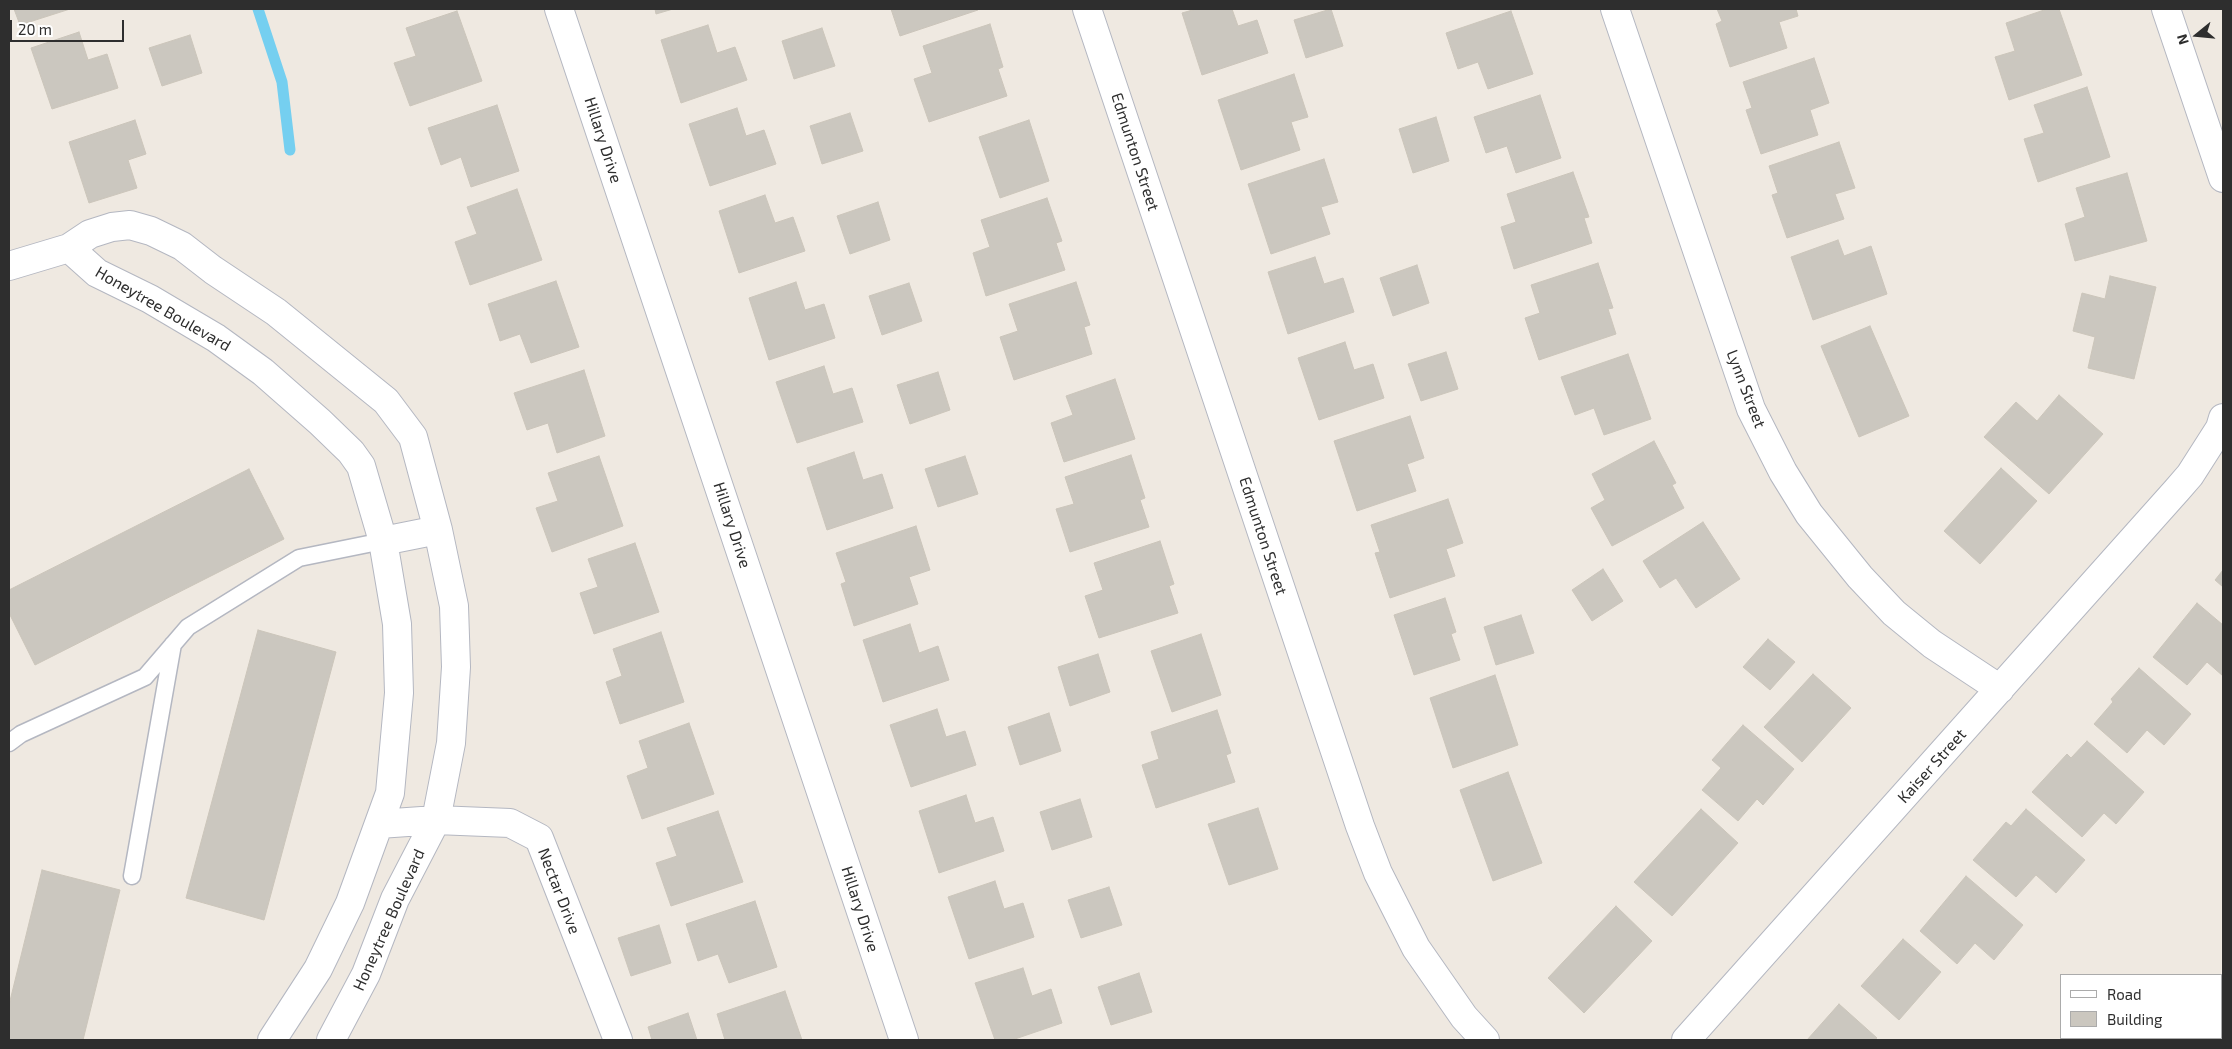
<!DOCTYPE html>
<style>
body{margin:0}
#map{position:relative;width:2232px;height:1049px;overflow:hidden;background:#efe9e1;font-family:"Exo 2",sans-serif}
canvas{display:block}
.frame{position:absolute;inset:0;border:10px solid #2e2e2e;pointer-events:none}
.legend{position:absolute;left:2060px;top:974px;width:162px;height:65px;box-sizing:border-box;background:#fff;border:1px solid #ababab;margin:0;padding:6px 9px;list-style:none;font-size:15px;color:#2e2e2e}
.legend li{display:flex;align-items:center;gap:10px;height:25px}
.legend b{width:25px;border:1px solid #ababab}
.north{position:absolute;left:2172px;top:10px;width:50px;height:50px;-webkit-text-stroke:4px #fff;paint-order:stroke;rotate:253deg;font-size:14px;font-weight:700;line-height:20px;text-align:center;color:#2e2e2e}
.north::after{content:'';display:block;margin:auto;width:18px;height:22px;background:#2e2e2e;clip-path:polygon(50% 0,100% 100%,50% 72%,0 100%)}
.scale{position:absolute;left:10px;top:20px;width:114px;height:22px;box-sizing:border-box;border:2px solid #2e2e2e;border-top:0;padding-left:6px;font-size:15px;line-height:18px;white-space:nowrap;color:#2e2e2e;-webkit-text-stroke:4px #fff;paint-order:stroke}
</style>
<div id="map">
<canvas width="2232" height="1049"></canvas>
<div class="frame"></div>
<ul class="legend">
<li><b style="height:6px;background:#fff"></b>Road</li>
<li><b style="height:14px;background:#cbc7bf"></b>Building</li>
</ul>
<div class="north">N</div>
<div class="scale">20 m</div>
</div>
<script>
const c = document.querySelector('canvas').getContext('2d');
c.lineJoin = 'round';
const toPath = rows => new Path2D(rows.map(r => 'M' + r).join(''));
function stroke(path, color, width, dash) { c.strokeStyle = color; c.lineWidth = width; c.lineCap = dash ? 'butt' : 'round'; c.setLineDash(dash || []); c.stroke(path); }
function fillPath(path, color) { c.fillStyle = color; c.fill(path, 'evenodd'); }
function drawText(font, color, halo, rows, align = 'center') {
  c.font = font + ' "Exo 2",sans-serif'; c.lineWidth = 4; c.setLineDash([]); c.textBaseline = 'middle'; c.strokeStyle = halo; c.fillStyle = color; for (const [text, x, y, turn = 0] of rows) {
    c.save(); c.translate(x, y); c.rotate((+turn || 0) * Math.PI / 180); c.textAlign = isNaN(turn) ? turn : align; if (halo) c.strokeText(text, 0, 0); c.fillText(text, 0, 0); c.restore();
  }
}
stroke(toPath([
 [258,9,282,82,290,150]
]), '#75cff0', 11);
const building = toPath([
 [14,9,70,9,20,25,14,9],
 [655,9,673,9,656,14,655,9],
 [891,9,978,9,978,10,900,36,891,9],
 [1196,9,1232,9,1238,26,1257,20,1268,53,1202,75,1182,13,1196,9],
 [1331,9,1343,46,1306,58,1294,20,1331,9],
 [1717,9,1796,9,1798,16,1779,22,1787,48,1730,67,1716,24,1722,21,1717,9],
 [2047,9,2059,9,2082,75,2009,100,1995,57,2015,51,2006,23,2047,9],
 [457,11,482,81,410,106,394,63,416,56,406,28,457,11],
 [1511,11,1533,74,1488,89,1478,62,1458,69,1446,33,1511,11],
 [990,24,1003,67,998,69,1007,96,929,122,914,79,932,73,923,46,990,24],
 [708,25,717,53,735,47,747,80,681,103,661,40,708,25],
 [822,28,835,66,794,79,782,41,822,28],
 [79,32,88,60,107,54,118,88,52,109,31,48,79,32],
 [190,35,202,73,162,86,149,48,190,35],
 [1814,58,1829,103,1810,110,1818,135,1761,154,1746,110,1752,108,1743,82,1814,58],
 [1294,74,1308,117,1291,122,1300,150,1241,170,1218,100,1294,74],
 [2087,87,2110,157,2038,182,2024,139,2044,133,2034,105,2087,87],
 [1540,95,1561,158,1516,173,1507,146,1486,153,1474,117,1540,95],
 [497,105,519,171,471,187,461,157,441,165,428,128,497,105],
 [737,108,746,136,764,130,776,164,710,186,689,124,737,108],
 [850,113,863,151,822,164,810,126,850,113],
 [1436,117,1449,161,1413,173,1399,129,1436,117],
 [135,120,146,154,128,160,137,188,89,203,69,142,135,120],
 [1029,120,1049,181,1000,198,979,137,1029,120],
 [1839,142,1855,188,1835,194,1844,219,1787,238,1772,195,1778,193,1769,166,1839,142],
 [1324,159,1338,202,1321,207,1330,234,1271,254,1248,184,1324,159],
 [1573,172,1589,217,1584,218,1592,243,1514,269,1501,227,1516,222,1507,194,1573,172],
 [2127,173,2147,241,2075,261,2065,224,2085,217,2076,188,2127,173],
 [517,189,542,260,470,285,455,242,477,234,467,207,517,189],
 [765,195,775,223,793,217,805,251,739,273,719,211,765,195],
 [1047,198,1062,241,1056,243,1065,270,986,296,973,253,990,247,981,220,1047,198],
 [878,202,890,240,850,254,837,216,878,202],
 [1838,240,1844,256,1871,246,1887,294,1813,320,1791,257,1838,240],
 [1315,257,1324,284,1343,278,1354,312,1288,334,1268,272,1315,257],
 [1598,263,1613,308,1608,309,1616,334,1539,360,1525,318,1540,313,1531,285,1598,263],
 [1417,265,1429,303,1393,316,1380,278,1417,265],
 [2110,276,2156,287,2134,379,2088,368,2095,337,2073,331,2082,293,2105,299,2110,276],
 [556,281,579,347,531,363,520,334,500,341,488,304,556,281],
 [796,282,805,310,824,304,835,338,769,360,749,298,796,282],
 [1076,282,1090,325,1084,327,1092,354,1014,380,1000,337,1018,331,1009,304,1076,282],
 [909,283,922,321,882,335,869,296,909,283],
 [1870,326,1909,416,1859,437,1821,346,1870,326],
 [1345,342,1354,370,1373,364,1384,398,1319,420,1298,358,1345,342],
 [1446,352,1458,389,1421,401,1408,364,1446,352],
 [1628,354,1651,419,1604,435,1594,408,1575,415,1561,377,1628,354],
 [824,366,833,394,852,388,863,422,797,443,776,382,824,366],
 [584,370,605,436,557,453,548,423,527,430,514,393,584,370],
 [938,372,950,410,910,424,897,385,938,372],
 [1115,379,1135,439,1064,462,1051,423,1073,415,1066,396,1115,379],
 [2059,395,2103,434,2049,494,1984,437,2016,402,2037,421,2059,395],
 [1410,416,1424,458,1407,464,1416,491,1357,511,1334,441,1410,416],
 [1654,441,1676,483,1672,485,1684,508,1612,546,1591,508,1605,500,1592,474,1654,441],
 [854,452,863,480,882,474,893,508,827,530,807,468,854,452],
 [1131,455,1145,498,1140,500,1149,527,1070,552,1056,509,1074,504,1065,477,1131,455],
 [599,456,623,526,552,552,536,508,558,501,548,473,599,456],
 [965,456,978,494,938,507,925,469,965,456],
 [2001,468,2037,501,1980,564,1944,531,2001,468],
 [249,469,284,539,35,665,9,613,9,590,249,469],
 [1448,499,1463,543,1446,549,1455,576,1390,598,1375,553,1380,552,1371,525,1448,499],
 [1703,522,1740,579,1696,608,1676,578,1660,588,1643,561,1703,522],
 [916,526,930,570,909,577,918,604,854,626,841,584,846,582,836,553,916,526],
 [1160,541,1174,584,1169,586,1178,613,1099,638,1085,596,1103,590,1094,563,1160,541],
 [635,543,659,612,594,634,580,593,598,587,588,559,635,543],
 [1603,569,1623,601,1592,621,1572,590,1603,569],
 [2223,570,2223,587,2215,580,2223,570],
 [1445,598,1456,632,1451,634,1460,660,1414,675,1394,615,1445,598],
 [2197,603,2223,625,2223,676,2207,662,2187,685,2153,657,2197,603],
 [1521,615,1534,653,1496,665,1484,627,1521,615],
 [910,624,919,653,938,646,949,680,883,702,863,640,910,624],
 [258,630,336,652,264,920,186,898,258,630],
 [661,632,684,702,620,724,606,682,622,676,613,649,661,632],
 [1201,634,1221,695,1172,712,1151,651,1201,634],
 [1768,639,1795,662,1770,690,1743,667,1768,639],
 [1098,654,1110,692,1070,706,1058,667,1098,654],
 [2139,668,2191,714,2164,745,2147,730,2127,753,2094,724,2113,702,2111,699,2139,668],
 [1813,674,1851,708,1802,762,1764,727,1813,674],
 [1495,675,1518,745,1453,768,1430,698,1495,675],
 [937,709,946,737,965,731,976,765,911,787,890,725,937,709],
 [1217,710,1231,753,1226,755,1235,782,1156,808,1142,765,1159,759,1151,732,1217,710],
 [1049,713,1061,751,1020,765,1008,727,1049,713],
 [689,723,714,794,642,819,627,776,648,768,639,741,689,723],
 [1743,725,1794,769,1763,805,1757,799,1738,821,1702,790,1721,768,1712,760,1743,725],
 [2087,741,2144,792,2116,824,2104,813,2082,837,2032,792,2067,754,2071,758,2087,741],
 [1508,772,1542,863,1493,881,1460,790,1508,772],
 [966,795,975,823,993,817,1004,851,939,873,919,811,966,795],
 [1080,799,1092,837,1052,850,1040,812,1080,799],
 [1258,808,1278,869,1229,885,1208,824,1258,808],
 [1701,809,1738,843,1672,916,1634,882,1701,809],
 [2026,809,2085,860,2056,893,2036,875,2016,897,1973,860,2006,822,2011,826,2026,809],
 [718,811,743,882,671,906,656,863,677,856,667,828,718,811],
 [42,870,120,890,83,1040,9,1040,9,1005,42,870],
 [1966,876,2023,925,1994,960,1975,943,1957,964,1920,931,1966,876],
 [995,881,1004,909,1023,903,1034,937,969,959,948,897,995,881],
 [1109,887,1122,925,1081,938,1068,900,1109,887],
 [755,901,777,967,729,983,718,954,698,961,686,924,755,901],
 [1616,906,1652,941,1584,1013,1548,978,1616,906],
 [659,925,671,963,631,976,618,938,659,925],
 [1903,939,1941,972,1899,1020,1861,986,1903,939],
 [1023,968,1032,996,1051,989,1062,1023,1012,1040,995,1040,975,983,1023,968],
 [1139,973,1152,1012,1111,1025,1098,987,1139,973],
 [785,991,802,1040,725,1040,717,1014,785,991],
 [1839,1004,1877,1038,1874,1040,1807,1040,1839,1004],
 [2223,1004,2223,1040,2191,1040,2193,1038,2221,1038,2221,1007,2223,1004],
 [688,1013,697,1040,652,1040,648,1027,688,1013]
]);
fillPath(building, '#cbc7bf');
stroke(building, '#cbc5ba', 1);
const service = toPath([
 [9,743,21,734,145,677,188,627,299,558,383,541],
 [132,876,173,644]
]);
const minor = toPath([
 [559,9,904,1040],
 [1087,9,1360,826,1378,873,1416,948,1464,1017,1485,1040],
 [1615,9,1751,409,1783,472,1809,514,1860,577,1894,613,1932,644,2000,689],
 [2166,9,2223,178],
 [69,248,97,273,150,299,216,338,263,372,320,422,351,452,361,466,383,541,397,624,399,693,390,793,350,903,318,969,272,1040],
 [9,266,69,248,90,234,112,227,130,225,151,231,182,246,213,270,276,312,386,401,413,437,438,530,454,606,456,667,451,743,436,820,395,899,366,974,331,1040],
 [383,541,438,530],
 [379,824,436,820,510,823,539,838,618,1040],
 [1686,1040,2177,490,2190,475,2220,428,2223,418]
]);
stroke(service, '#b4b7c1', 19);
stroke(minor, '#b4b7c1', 30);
stroke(service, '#fff', 16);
stroke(minor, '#fff', 28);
drawText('16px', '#2e2e2e', '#fff', [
 ["Hillary Drive",603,140,72],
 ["Edmunton Street",1135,152,72],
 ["Honeytree Boulevard",163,309,30],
 ["Lynn Street",1746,389,69],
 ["Hillary Drive",732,525,72],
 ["Edmunton Street",1263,536,72],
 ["Kaiser Street",1932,766,-48],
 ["Nectar Drive",559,891,69],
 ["Hillary Drive",860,909,72],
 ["Honeytree Boulevard",389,920,-66]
]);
</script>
